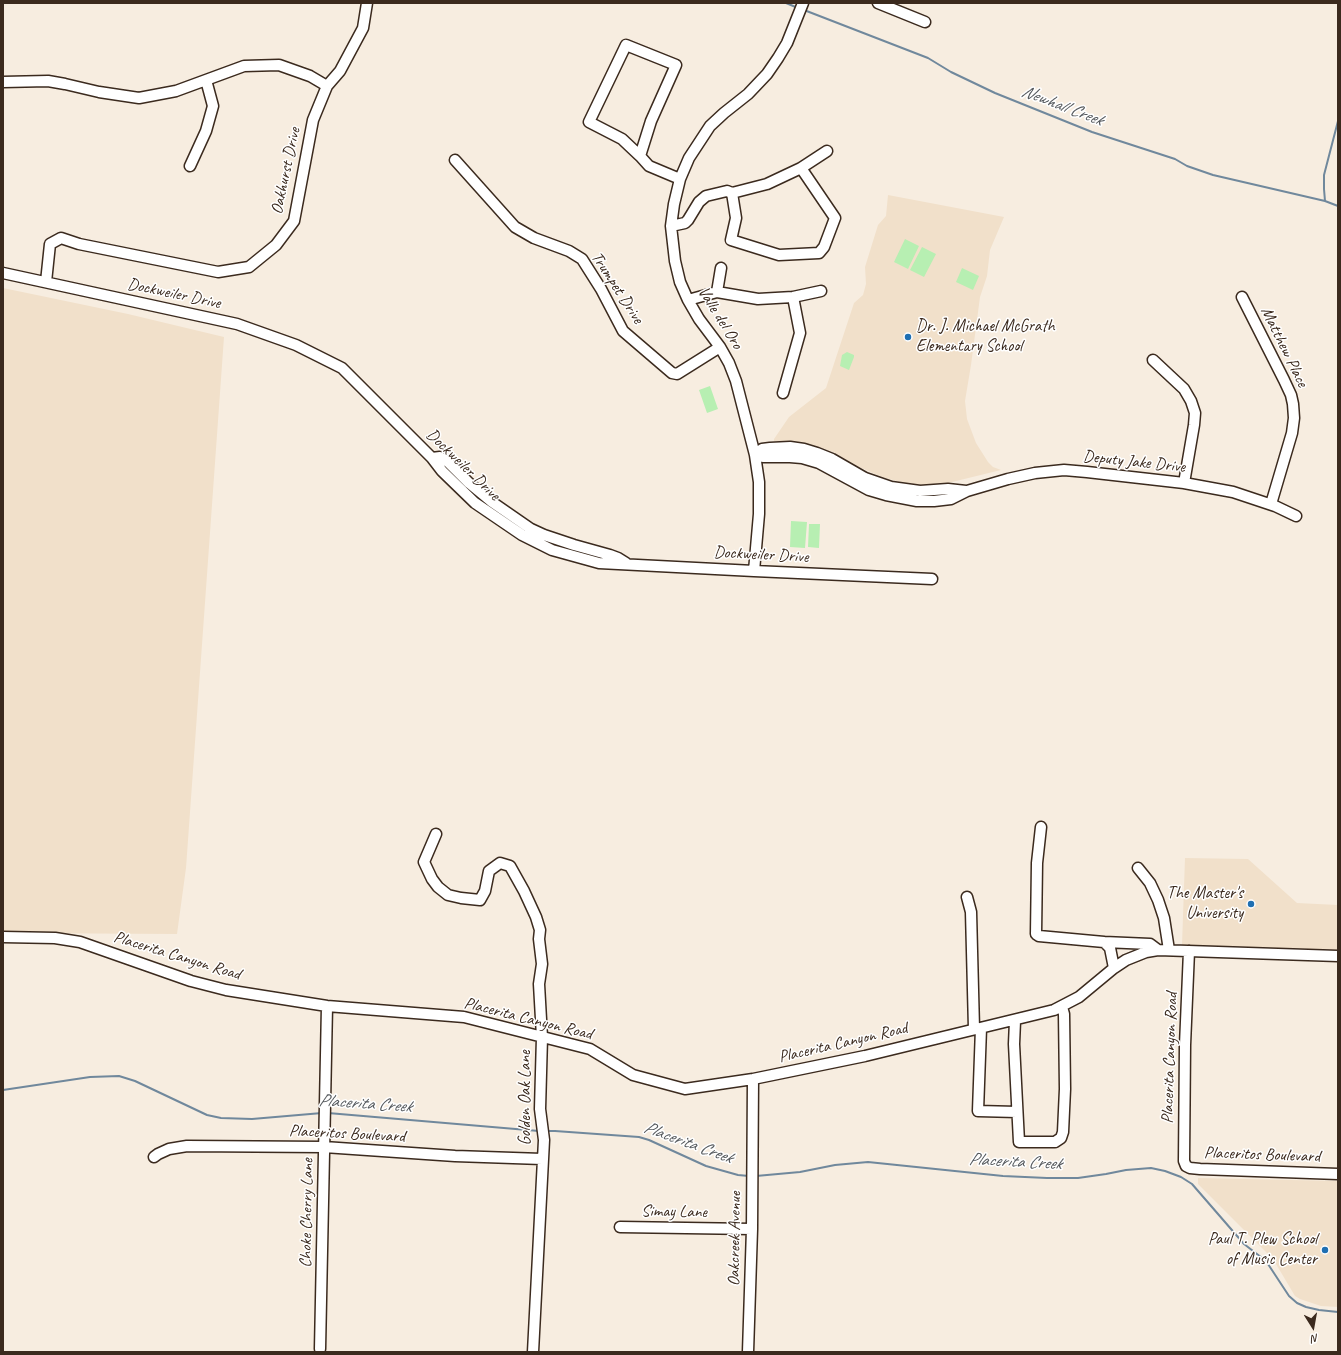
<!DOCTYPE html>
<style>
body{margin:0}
#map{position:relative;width:1341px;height:1355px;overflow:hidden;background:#f7ede0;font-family:Caveat,sans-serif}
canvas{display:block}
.frame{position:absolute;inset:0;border:4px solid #3b2a1e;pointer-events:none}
.north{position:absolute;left:1293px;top:1307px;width:40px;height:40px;-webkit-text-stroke:3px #fff;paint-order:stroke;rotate:169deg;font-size:11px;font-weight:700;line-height:16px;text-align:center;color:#3b2a1e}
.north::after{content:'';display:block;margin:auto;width:14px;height:18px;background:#3b2a1e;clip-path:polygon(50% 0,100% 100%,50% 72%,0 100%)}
</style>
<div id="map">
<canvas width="1341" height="1355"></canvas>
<div class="frame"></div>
<div class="north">N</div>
</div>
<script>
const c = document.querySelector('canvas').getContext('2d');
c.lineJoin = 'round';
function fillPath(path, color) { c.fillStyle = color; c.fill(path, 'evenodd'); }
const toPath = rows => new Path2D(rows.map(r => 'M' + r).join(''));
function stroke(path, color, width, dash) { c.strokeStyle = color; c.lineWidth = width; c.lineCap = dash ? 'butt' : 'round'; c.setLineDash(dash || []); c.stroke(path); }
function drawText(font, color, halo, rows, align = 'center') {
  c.font = font + ' Caveat,sans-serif'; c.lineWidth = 3; c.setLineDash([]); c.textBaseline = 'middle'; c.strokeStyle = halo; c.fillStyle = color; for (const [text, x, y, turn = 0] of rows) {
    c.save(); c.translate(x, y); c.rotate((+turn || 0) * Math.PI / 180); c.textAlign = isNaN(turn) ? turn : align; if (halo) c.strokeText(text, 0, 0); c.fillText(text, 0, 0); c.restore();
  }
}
fillPath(toPath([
 [888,195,1004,217,990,250,987,276,980,297,971,365,965,401,967,419,976,443,988,462,993,467,1001,470,944,484,922,485,904,483,882,477,859,467,833,452,812,445,788,441,774,441,774,439,789,417,826,388,854,303,863,295,866,284,865,267,878,225,886,216],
 [3,288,128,314,224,337,186,868,177,934,3,933],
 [1185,858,1248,859,1297,903,1338,905,1338,950,1182,945],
 [1198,1178,1338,1181,1338,1307,1321,1306,1300,1299,1295,1296,1273,1259,1198,1184]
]), '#f1e0ca');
fillPath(toPath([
 [905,239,919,246,908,269,894,262],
 [922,247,936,254,924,277,910,270],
 [962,268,979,276,973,290,956,282],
 [847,352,854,355,854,357,849,370,840,366,842,355],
 [710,386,718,409,707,413,699,390],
 [791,521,807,522,805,548,790,547],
 [809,524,820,524,819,548,808,547]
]), '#b7efb2');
stroke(toPath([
 [786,3,798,8],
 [804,10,928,58,951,72,995,93,1092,132,1175,159,1187,166,1213,175,1325,201,1338,206],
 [1325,201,1324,189,1324,175,1338,121],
 [3,1090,90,1077,119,1076,135,1081,207,1115,221,1118,252,1119,322,1113],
 [328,1113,539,1131],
 [545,1131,555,1131,639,1137,649,1140,706,1166,738,1175,749,1176],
 [756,1176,800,1172,835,1165,868,1162,1003,1176,1047,1178,1078,1178,1106,1174,1126,1170,1151,1168,1165,1171,1181,1177,1192,1184,1244,1244,1266,1261,1289,1296,1297,1303,1306,1307,1319,1310,1338,1312]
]), '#70889c', 2);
const minor = toPath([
 [878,3,925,22],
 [3,82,48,81,65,84,99,92,139,98,176,91,244,66,279,65,310,76,327,86],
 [640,156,651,121,676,65,626,45,589,122,622,139,640,156,649,166,680,179],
 [455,160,515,227,534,238,569,251,582,259,601,289,623,331,672,373,677,374,720,347],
 [190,166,206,131,213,106,206,80],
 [732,193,736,218,731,240,779,255,819,253,824,247,835,218,801,168],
 [671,226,685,223,688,220,699,202,706,196,727,191,732,193,767,184,801,168,827,151],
 [3,273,237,324,296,345,342,368,432,458,442,471,475,503,522,535,552,550,599,563,754,571,932,579],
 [46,282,50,244,61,238,79,244,218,272,249,267,276,245,294,221,313,120,327,86,340,71,363,28,367,3],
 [717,292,721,268],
 [1242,297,1284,380,1291,395,1293,404,1294,418,1292,433,1271,504],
 [688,300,717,292,758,299,793,297,821,291],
 [1153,360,1184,389,1191,401,1195,413,1194,425,1184,483],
 [783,393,800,333,793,297],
 [755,455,764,457,790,457,802,458,819,463,869,490,886,495,917,501,934,501,951,499,967,491,1008,479,1035,473,1064,470,1087,472,1184,483,1233,492,1275,506,1296,516],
 [755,455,762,449,770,448,790,447,804,449,817,453,832,459,865,478,891,487,920,491,948,489,966,491],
 [432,458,440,457,448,462,469,483,492,502,531,529,544,535,574,545,610,555,618,558,626,563],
 [754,571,759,514,759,482,755,455,736,381,729,363,720,347,699,319,688,300,680,282,675,261,671,226,674,204,680,179,689,158,710,126,724,113,748,94,767,74,778,58,787,43,803,3],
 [1041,827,1037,863,1036,934,1039,936,1104,942,1110,948,1114,968],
 [436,834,424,862,432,879,438,887,448,895,461,898,480,900,485,891,489,871,500,863,510,866,524,891,536,917,540,930,539,939,542,964,539,984,542,1037,540,1109,544,1140,533,1352],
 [1138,868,1150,883,1158,900,1164,918,1169,950],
 [967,897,971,912,974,1029],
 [3,937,55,938,80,942,191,981,226,990,327,1006,464,1017,590,1049,633,1075,685,1089,753,1079,865,1056,1054,1010,1079,997,1114,968,1126,960,1146,952,1158,950,1338,956],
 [1104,942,1150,944,1158,950],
 [1189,951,1185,1045,1184,1161,1186,1166,1190,1168,1200,1169,1338,1174],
 [1015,1021,1014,1044,1019,1142,1055,1142,1061,1138,1063,1132,1065,1089,1064,1014,1062,1007],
 [981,1028,978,1111,1017,1112],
 [154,1157,158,1154,169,1149,187,1146,324,1147,455,1156,542,1159],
 [620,1227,752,1229],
 [320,1349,327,1006],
 [748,1352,752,1229,753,1079]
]);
stroke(minor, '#3b2a1e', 13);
stroke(minor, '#fff', 10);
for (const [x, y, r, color] of [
 [908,337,4,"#1f6fb2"],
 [1251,904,4,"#1f6fb2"],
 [1325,1250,4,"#1f6fb2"]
]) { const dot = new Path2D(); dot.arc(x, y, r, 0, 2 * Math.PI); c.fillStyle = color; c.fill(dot); stroke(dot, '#fff', 1.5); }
drawText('17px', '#3b2a1e', '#fff', [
 ["Oakhurst Drive",286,171,-78],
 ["Trumpet Drive",617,288,57],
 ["Dockweiler Drive",174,294,12],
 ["Valle del Oro",720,318,58],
 ["Matthew Place",1284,347,64],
 ["Deputy Jake Drive",1134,462,6],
 ["Dockweiler Drive",463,465,44],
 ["Dockweiler Drive",761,555,3],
 ["Placerita Canyon Road",177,956,17],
 ["Placerita Canyon Road",528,1019,14],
 ["Placerita Canyon Road",843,1043,-13],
 ["Placerita Canyon Road",1170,1058,-88],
 ["Golden Oak Lane",526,1098,-90],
 ["Placeritos Boulevard",347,1134,3],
 ["Placeritos Boulevard",1262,1155,2],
 ["Simay Lane",674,1212,1],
 ["Choke Cherry Lane",307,1213,-89],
 ["Oakcreek Avenue",735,1239,-89]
]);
drawText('17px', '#3b2a1e', '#fff', [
 ["Dr. J. Michael McGrath",916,327,"left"],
 ["Elementary School",916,347,"left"],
 ["The Master's",1243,894],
 ["University",1243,914],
 ["Paul T. Plew School",1317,1240],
 ["of Music Center",1317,1260]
], 'right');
drawText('italic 18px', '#55595d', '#fff', [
 ["Newhall Creek",1062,106,21],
 ["Placerita Creek",365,1104,4],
 ["Placerita Creek",688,1143,20],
 ["Placerita Creek",1015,1162,3]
]);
</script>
